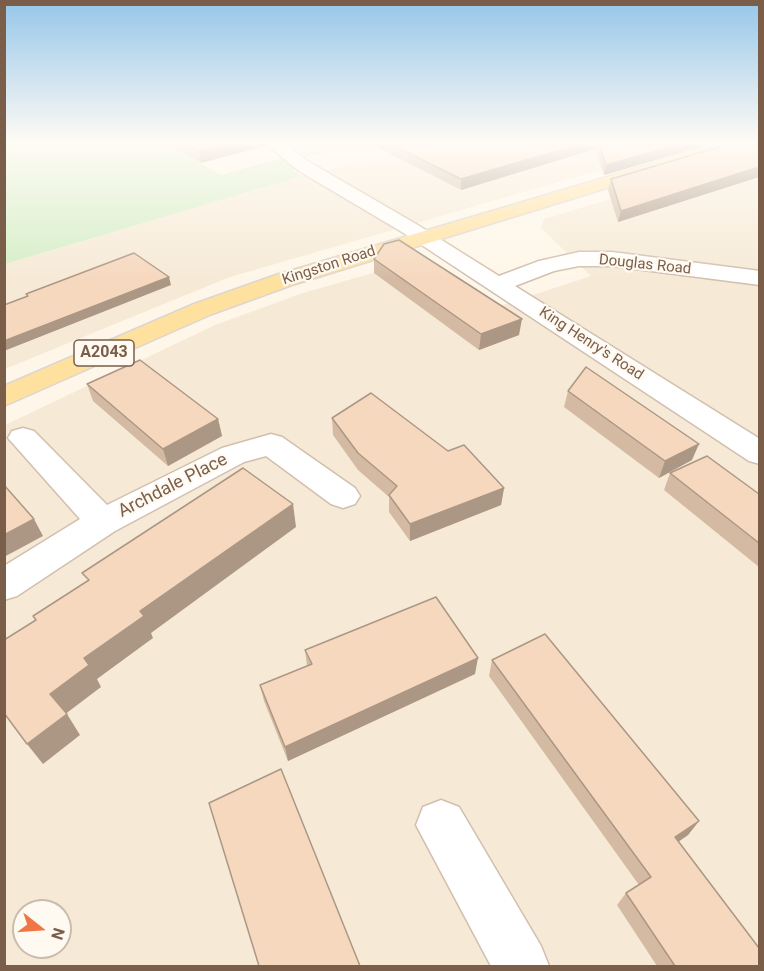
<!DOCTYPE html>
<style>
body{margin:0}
#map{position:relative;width:764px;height:971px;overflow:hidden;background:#fef7e9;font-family:Roboto,sans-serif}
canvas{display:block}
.frame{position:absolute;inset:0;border:6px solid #7b5e49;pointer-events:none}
.north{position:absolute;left:12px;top:899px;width:60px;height:60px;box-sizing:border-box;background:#fffaf1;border:2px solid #cabcae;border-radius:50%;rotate:107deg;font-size:16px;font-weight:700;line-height:24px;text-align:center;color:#7b5e49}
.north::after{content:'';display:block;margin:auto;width:21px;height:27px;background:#f07646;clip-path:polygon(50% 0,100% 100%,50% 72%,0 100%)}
</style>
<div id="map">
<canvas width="764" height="971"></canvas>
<div class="frame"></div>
<div class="north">N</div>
</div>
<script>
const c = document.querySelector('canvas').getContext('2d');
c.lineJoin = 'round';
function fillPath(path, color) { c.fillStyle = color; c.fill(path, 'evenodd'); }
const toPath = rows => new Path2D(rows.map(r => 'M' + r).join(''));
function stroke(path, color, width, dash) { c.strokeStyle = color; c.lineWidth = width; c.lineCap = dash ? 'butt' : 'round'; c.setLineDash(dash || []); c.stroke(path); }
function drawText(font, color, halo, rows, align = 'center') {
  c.font = font + ' Roboto,sans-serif'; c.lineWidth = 4.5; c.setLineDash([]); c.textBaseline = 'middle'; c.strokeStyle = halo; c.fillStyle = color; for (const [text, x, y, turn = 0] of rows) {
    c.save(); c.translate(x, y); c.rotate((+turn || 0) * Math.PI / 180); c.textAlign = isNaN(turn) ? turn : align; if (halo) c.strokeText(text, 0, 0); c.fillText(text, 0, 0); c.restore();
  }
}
fillPath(toPath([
 [432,144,690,144,230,277,5,369,5,264,302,176],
 [759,154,759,966,5,966,5,425,215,325,303,293,404,264,490,309,591,276,541,228,544,219],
 [24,911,60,911,60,947,24,947]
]), '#f6ead6');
fillPath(toPath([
 [5,144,166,144,221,175,285,157,293,165,294,171,302,176,5,264],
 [289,144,364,144,307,156]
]), '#d3eec5');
const street = toPath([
 [266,144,284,144,311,163,416,224,499,276,539,261,579,252,612,252,760,271,760,285,612,266,579,266,554,271,515,286,760,439,760,464,749,461,402,232,299,171,266,144],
 [23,428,34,431,107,505,222,448,271,434,282,437,355,488,360,496,355,504,343,508,331,504,266,456,244,462,115,531,17,596,4,600,4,566,80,519,8,438,12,431,23,428],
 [441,800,459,807,541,946,549,966,491,966,416,825,423,807,441,800]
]);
const primary = toPath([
 [718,144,742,144,740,147,292,285,212,314,4,406,4,386,194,304,276,275,718,144]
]);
stroke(street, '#d2bfad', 3);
stroke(primary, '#ddd5d0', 3);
fillPath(street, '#fff');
fillPath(primary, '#ffe19f');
fillPath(toPath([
 [166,144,265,144,265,146,201,163],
 [371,144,711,144,604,175,595,149,461,190],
 [759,144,759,177,618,222,608,190,611,179],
 [374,259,519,335,479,350,374,273],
 [87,384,218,419,222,436,168,466,93,401],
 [568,391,692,460,659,478,564,407],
 [332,418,448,451,504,488,501,505,410,541,389,512,389,497,358,470,333,435],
 [670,473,759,494,759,567,664,490],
 [305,650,475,674,288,761,264,701,260,685,307,666],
 [492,660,699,821,688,835,678,842,759,966,657,966,617,905,626,893,639,885,489,676]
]), '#d4baa3');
fillPath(toPath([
 [228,144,265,144,265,146,201,163,199,151],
 [581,144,596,144,595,149,461,190,461,179],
 [680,144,711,144,604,175,606,165],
 [759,167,759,177,618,222,621,211],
 [169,277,171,285,4,351,4,341],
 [522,319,519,335,479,350,481,334],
 [218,419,222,436,168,466,163,449],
 [699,444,692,460,659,478,665,461],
 [504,488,501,505,410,541,410,524],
 [293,504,296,527,151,633,153,638,97,679,101,687,64,715,50,694,84,658,140,611],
 [34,519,43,536,4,557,4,535],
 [478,658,475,674,288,761,285,747],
 [67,714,80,735,43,764,27,744],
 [699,821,688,835,665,851,675,837]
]), '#ac9785');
const building = toPath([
 [185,144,228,144,199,151,185,144],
 [390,144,581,144,461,179,390,144],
 [599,144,680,144,606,165,599,144],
 [729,144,759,144,759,167,621,211,611,179,729,144],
 [399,240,522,319,481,334,374,259,384,244,399,240],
 [134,253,169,277,4,341,4,305,28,296,26,294,134,253],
 [140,360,218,419,163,449,87,384,140,360],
 [586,367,699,444,665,461,568,391,586,367],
 [371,393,448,451,464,445,504,488,410,524,389,495,397,486,358,453,332,418,371,393],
 [707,456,759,494,759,543,670,473,707,456],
 [243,468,293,504,140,611,144,616,84,658,89,665,50,694,67,714,27,744,4,713,4,640,36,620,33,616,89,580,82,573,243,468],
 [4,485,34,519,4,535,4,485],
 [436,597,478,658,285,747,260,685,312,664,305,650,436,597],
 [545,634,699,821,675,837,759,948,759,966,675,966,626,893,651,877,492,660,545,634],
 [281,769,360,966,259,966,209,803,281,769]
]);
fillPath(building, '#f6d8be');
stroke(building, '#ac9785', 1.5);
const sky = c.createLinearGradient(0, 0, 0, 280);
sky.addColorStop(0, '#96c6e9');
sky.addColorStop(0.51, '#fffbf5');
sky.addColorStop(1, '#fffbf500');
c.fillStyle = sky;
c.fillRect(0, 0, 764, 280);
drawText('15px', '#7b5e49', '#fffaf1', [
 ["Douglas Road",645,265,6],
 ["Kingston Road",329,266,-18],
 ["King Henry's Road",591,344,33]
]);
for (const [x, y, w] of [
 [104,353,60]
]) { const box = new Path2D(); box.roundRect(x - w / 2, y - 13, w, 26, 4.5); c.fillStyle = '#fffaf1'; c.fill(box); stroke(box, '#7b5e49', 1.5); }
drawText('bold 16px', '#7b5e49', null, [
 ["A2043",104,353]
]);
drawText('18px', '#7b5e49', '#fffaf1', [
 ["Archdale Place",173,486,-27]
]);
</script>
